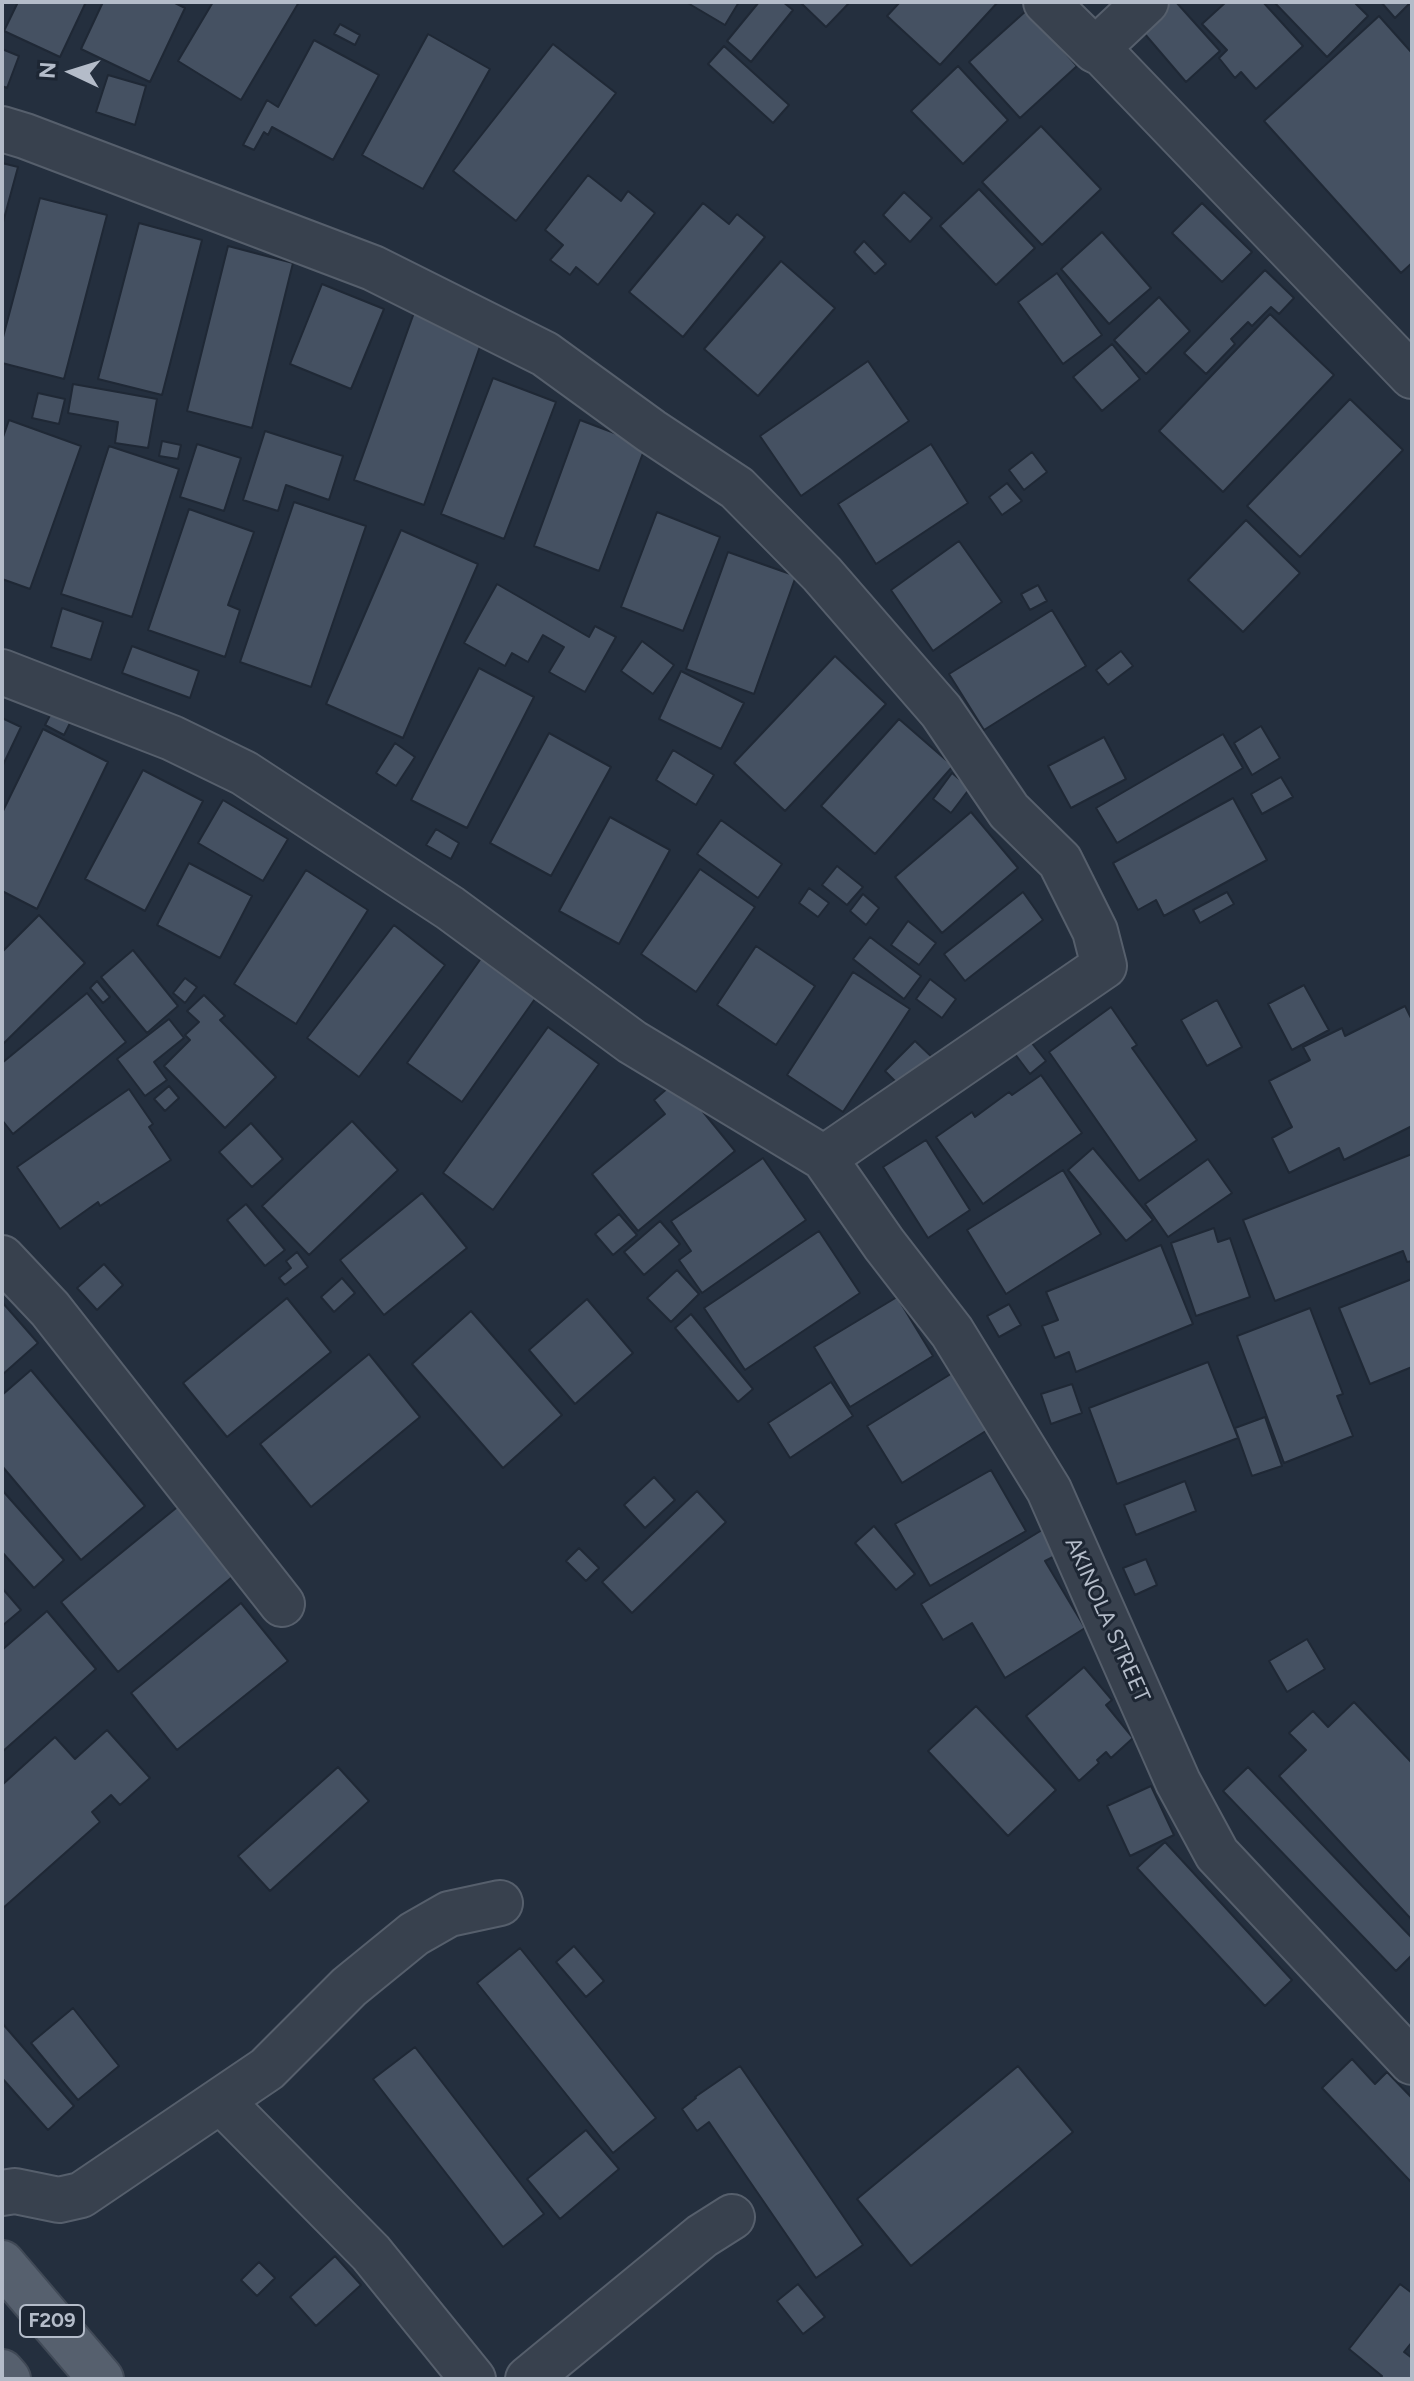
<!DOCTYPE html>
<style>
body{margin:0}
#map{position:relative;width:1414px;height:2381px;overflow:hidden;background:#242f3e;font-family:Figtree,sans-serif}
canvas{display:block}
.frame{position:absolute;inset:0;border:4px solid #b4bcc9;pointer-events:none}
.north{position:absolute;left:32px;top:32px;width:80px;height:80px;-webkit-text-stroke:6px #1d2633;paint-order:stroke;rotate:274deg;font-size:22px;font-weight:700;line-height:32px;text-align:center;color:#b4bcc9}
.north::after{content:'';display:block;margin:auto;width:28px;height:36px;background:#b4bcc9;clip-path:polygon(50% 0,100% 100%,50% 72%,0 100%)}
</style>
<div id="map">
<canvas width="1414" height="2381"></canvas>
<div class="frame"></div>
<div class="north">N</div>
</div>
<script>
const c = document.querySelector('canvas').getContext('2d');
c.lineJoin = 'round';
function fillPath(path, color) { c.fillStyle = color; c.fill(path, 'evenodd'); }
const toPath = rows => new Path2D(rows.map(r => 'M' + r).join(''));
function stroke(path, color, width, dash) { c.strokeStyle = color; c.lineWidth = width; c.lineCap = dash ? 'butt' : 'round'; c.setLineDash(dash || []); c.stroke(path); }
function drawText(font, color, halo, rows, align = 'center') {
  c.font = font + ' Figtree,sans-serif'; c.lineWidth = 6; c.setLineDash([]); c.textBaseline = 'middle'; c.strokeStyle = halo; c.fillStyle = color; for (const [text, x, y, turn = 0] of rows) {
    c.save(); c.translate(x, y); c.rotate((+turn || 0) * Math.PI / 180); c.textAlign = isNaN(turn) ? turn : align; if (halo) c.strokeText(text, 0, 0); c.fillText(text, 0, 0); c.restore();
  }
}
const building = toPath([
 [18,2,86,2,60,57,4,31,18,2],
 [103,2,173,2,185,8,150,82,81,49,103,2],
 [213,2,299,2,241,100,178,61,213,2],
 [686,2,739,2,725,25,686,2],
 [759,2,783,2,793,10,751,62,727,41,759,2],
 [800,2,850,2,826,27,800,2],
 [900,2,998,2,940,65,887,16,900,2],
 [1165,2,1176,2,1220,51,1186,82,1138,26,1165,2],
 [1226,2,1263,2,1303,46,1256,89,1241,72,1235,78,1219,58,1227,50,1202,24,1226,2],
 [1274,2,1354,2,1368,16,1327,57,1274,2],
 [1381,2,1411,2,1395,18,1381,2],
 [1027,10,1077,66,1020,118,969,62,1027,10],
 [1379,16,1412,53,1412,263,1401,273,1264,121,1379,16],
 [340,24,360,35,355,45,334,34,340,24],
 [428,34,490,69,423,189,362,155,428,34],
 [314,40,379,75,333,160,272,127,268,135,264,132,254,150,243,145,267,100,278,107,314,40],
 [553,44,616,93,516,221,453,171,553,44],
 [724,46,789,105,773,123,708,64,724,46],
 [2,49,19,56,7,88,2,86,2,49],
 [958,66,1008,120,963,164,911,111,958,66],
 [108,75,146,86,135,125,96,112,108,75],
 [1041,126,1101,189,1042,245,982,182,1041,126],
 [2,163,18,167,2,226,2,163],
 [588,175,621,201,628,191,655,213,598,285,576,267,570,275,550,260,563,245,545,230,588,175],
 [979,189,1035,248,996,285,940,226,979,189],
 [904,192,932,218,910,242,883,215,904,192],
 [40,198,107,215,64,379,2,363,2,341,40,198],
 [703,203,729,224,737,214,765,237,683,337,629,292,703,203],
 [1202,203,1252,252,1222,282,1172,233,1202,203],
 [139,223,202,240,162,395,98,379,139,223],
 [1102,232,1151,288,1109,324,1061,269,1102,232],
 [864,241,886,264,875,274,854,252,864,241],
 [228,246,293,263,252,428,187,411,228,246],
 [781,261,835,308,758,396,704,349,781,261],
 [1265,270,1294,298,1279,314,1271,307,1252,326,1248,322,1231,339,1235,344,1206,374,1184,353,1265,270],
 [1057,273,1102,335,1063,364,1018,302,1057,273],
 [322,284,384,309,351,389,290,364,322,284],
 [1159,297,1190,331,1146,374,1114,340,1159,297],
 [415,310,484,335,424,505,354,480,415,310],
 [1270,314,1334,375,1223,492,1159,431,1270,314],
 [1112,344,1140,379,1102,411,1073,377,1112,344],
 [868,361,909,421,801,496,760,436,868,361],
 [493,378,556,402,504,539,441,514,493,378],
 [73,384,157,399,148,448,115,443,118,422,68,413,73,384],
 [38,393,65,399,59,424,32,418,38,393],
 [1350,399,1403,450,1300,557,1247,506,1350,399],
 [9,420,81,446,30,589,2,579,2,440,9,420],
 [580,420,646,445,599,571,534,546,580,420],
 [265,431,343,456,329,500,286,485,278,511,243,500,265,431],
 [162,441,181,445,178,459,159,456,162,441],
 [197,444,241,458,224,511,180,497,197,444],
 [931,444,968,503,876,564,838,504,931,444],
 [109,446,179,469,132,617,61,594,109,446],
 [1032,452,1047,472,1024,490,1009,470,1032,452],
 [1007,483,1022,501,1002,515,989,497,1007,483],
 [294,502,366,526,311,687,240,662,294,502],
 [189,509,254,532,228,605,240,610,225,657,148,630,189,509],
 [657,512,720,537,683,631,621,607,657,512],
 [1246,520,1300,573,1243,632,1188,580,1246,520],
 [401,530,478,564,403,738,326,704,401,530],
 [959,541,1002,602,933,651,891,590,959,541],
 [728,552,796,576,754,694,686,669,728,552],
 [497,584,589,637,595,626,616,637,585,692,549,672,564,647,543,635,528,662,512,653,505,666,464,643,497,584],
 [1038,585,1047,601,1030,610,1021,594,1038,585],
 [62,608,103,622,91,660,51,647,62,608],
 [1052,610,1086,666,984,730,949,674,1052,610],
 [642,641,674,665,653,694,621,671,642,641],
 [132,646,199,671,190,698,122,673,132,646],
 [1121,651,1133,666,1108,685,1096,670,1121,651],
 [835,656,886,704,785,811,734,763,835,656],
 [479,668,534,697,467,828,411,800,479,668],
 [681,671,744,703,721,749,659,719,681,671],
 [57,702,76,711,64,735,45,725,57,702],
 [2,718,21,727,2,767,2,718],
 [899,719,953,766,875,854,821,806,899,719],
 [1261,726,1280,758,1252,775,1234,743,1261,726],
 [43,729,108,762,37,909,2,891,2,813,43,729],
 [549,733,611,767,551,876,490,843,549,733],
 [1223,734,1243,768,1117,843,1096,808,1223,734],
 [1104,737,1126,779,1071,808,1048,766,1104,737],
 [395,743,415,757,396,786,376,773,395,743],
 [673,750,714,775,696,805,656,780,673,750],
 [143,770,203,801,145,911,85,879,143,770],
 [952,773,970,788,951,813,933,799,952,773],
 [1281,777,1293,797,1262,814,1251,794,1281,777],
 [1233,798,1267,860,1164,916,1156,900,1138,910,1113,863,1233,798],
 [223,800,288,839,263,881,198,843,223,800],
 [971,812,1018,868,942,933,895,877,971,812],
 [610,817,670,850,619,944,559,911,610,817],
 [721,820,782,864,758,898,697,854,721,820],
 [436,829,459,843,451,859,426,845,436,829],
 [189,863,252,896,220,958,157,925,189,863],
 [837,866,863,887,847,905,822,885,837,866],
 [700,869,755,907,696,992,641,954,700,869],
 [306,870,368,910,296,1024,234,984,306,870],
 [809,888,829,903,818,917,799,903,809,888],
 [1023,892,1043,920,965,981,944,954,1023,892],
 [1227,892,1234,904,1200,923,1193,910,1227,892],
 [863,894,879,908,866,925,850,911,863,894],
 [39,915,85,963,2,1045,2,952,39,915],
 [908,921,936,943,919,965,891,945,908,921],
 [394,925,445,965,359,1077,307,1038,394,925],
 [870,937,921,976,904,999,853,959,870,937],
 [756,946,815,986,776,1045,717,1005,756,946],
 [133,950,178,1006,147,1033,101,977,133,950],
 [482,957,537,996,462,1102,407,1063,482,957],
 [853,972,910,1009,843,1112,787,1075,853,972],
 [185,978,197,987,185,1003,173,993,185,978],
 [930,979,956,999,942,1018,916,999,930,979],
 [97,981,110,997,103,1003,90,988,97,981],
 [1304,985,1329,1030,1292,1050,1268,1004,1304,985],
 [87,993,126,1042,13,1134,2,1120,2,1063,87,993],
 [204,995,225,1016,220,1020,276,1077,225,1128,164,1066,190,1040,185,1035,199,1022,187,1011,204,995],
 [1217,1000,1242,1047,1207,1066,1181,1020,1217,1000],
 [1405,1006,1412,1020,1412,1126,1344,1160,1339,1148,1289,1173,1272,1138,1292,1127,1269,1081,1310,1060,1303,1047,1342,1028,1345,1036,1405,1006],
 [1111,1007,1137,1045,1132,1048,1197,1140,1139,1181,1049,1052,1111,1007],
 [169,1019,184,1038,154,1062,167,1080,145,1096,117,1059,169,1019],
 [548,1027,599,1064,493,1210,443,1173,548,1027],
 [915,1041,935,1060,905,1091,885,1071,915,1041],
 [1031,1042,1046,1061,1030,1074,1015,1054,1031,1042],
 [1041,1075,1082,1133,983,1204,936,1137,972,1112,975,1117,1009,1092,1012,1095,1041,1075],
 [677,1080,735,1151,638,1231,592,1174,665,1114,654,1100,677,1080],
 [169,1086,179,1098,165,1111,154,1099,169,1086],
 [129,1089,153,1124,149,1127,171,1160,100,1206,98,1202,60,1229,17,1167,129,1089],
 [352,1121,398,1170,309,1255,262,1206,352,1121],
 [251,1123,283,1159,252,1187,219,1152,251,1123],
 [926,1140,970,1210,928,1238,883,1167,926,1140],
 [1093,1148,1153,1220,1126,1241,1068,1170,1093,1148],
 [1412,1154,1412,1261,1407,1262,1403,1251,1275,1301,1243,1220,1412,1154],
 [763,1158,806,1220,702,1293,679,1260,691,1251,671,1221,763,1158],
 [1208,1159,1232,1193,1168,1237,1145,1204,1208,1159],
 [1063,1170,1101,1234,1006,1294,967,1230,1063,1170],
 [422,1193,467,1248,384,1315,340,1260,422,1193],
 [246,1204,285,1250,265,1266,227,1220,246,1204],
 [619,1214,637,1235,613,1255,595,1234,619,1214],
 [660,1221,680,1244,644,1275,624,1252,660,1221],
 [1214,1228,1218,1242,1230,1238,1250,1297,1196,1316,1171,1243,1214,1228],
 [819,1231,860,1293,745,1370,704,1308,819,1231],
 [1161,1245,1193,1324,1076,1372,1069,1352,1055,1358,1042,1326,1058,1320,1046,1292,1161,1245],
 [297,1252,308,1267,285,1285,279,1278,291,1268,286,1261,297,1252],
 [104,1264,123,1285,97,1310,77,1288,104,1264],
 [677,1270,699,1294,671,1322,647,1298,677,1270],
 [342,1278,355,1293,334,1312,321,1297,342,1278],
 [1412,1279,1412,1367,1370,1384,1339,1308,1412,1279],
 [897,1297,933,1356,850,1407,814,1347,897,1297],
 [287,1298,331,1352,227,1437,183,1383,287,1298],
 [587,1299,633,1353,575,1404,529,1350,587,1299],
 [2,1302,38,1343,2,1375,2,1302],
 [1009,1304,1021,1325,999,1337,987,1316,1009,1304],
 [1310,1308,1343,1394,1337,1396,1353,1436,1284,1463,1237,1336,1310,1308],
 [471,1311,562,1415,503,1468,412,1364,471,1311],
 [691,1314,753,1389,738,1402,675,1328,691,1314],
 [369,1354,420,1417,311,1507,260,1444,369,1354],
 [1208,1362,1238,1438,1117,1484,1089,1408,1208,1362],
 [31,1370,145,1506,81,1560,2,1466,2,1395,31,1370],
 [954,1372,989,1429,902,1483,867,1426,954,1372],
 [831,1382,853,1416,790,1458,768,1423,831,1382],
 [1072,1384,1082,1413,1051,1424,1041,1394,1072,1384],
 [1265,1417,1282,1466,1252,1476,1235,1428,1265,1417],
 [991,1470,1026,1531,930,1586,895,1524,991,1470],
 [654,1477,675,1500,645,1528,624,1505,654,1477],
 [1185,1481,1196,1511,1136,1535,1124,1505,1185,1481],
 [2,1490,64,1560,34,1588,2,1552,2,1490],
 [697,1491,726,1522,632,1613,602,1582,697,1491],
 [181,1504,237,1573,118,1672,61,1602,181,1504],
 [874,1526,915,1574,896,1590,855,1543,874,1526],
 [1042,1530,1057,1555,1045,1561,1085,1628,1005,1678,972,1623,943,1640,921,1604,1042,1530],
 [579,1548,599,1568,586,1581,566,1561,579,1548],
 [1146,1559,1157,1585,1135,1595,1123,1568,1146,1559],
 [2,1588,21,1610,2,1626,2,1588],
 [241,1603,288,1661,177,1750,131,1693,241,1603],
 [47,1611,96,1669,2,1752,2,1650,47,1611],
 [1307,1639,1325,1669,1287,1692,1269,1661,1307,1639],
 [1084,1667,1112,1700,1106,1705,1133,1738,1111,1758,1106,1752,1097,1760,1099,1763,1079,1781,1026,1716,1084,1667],
 [1354,1702,1412,1763,1412,1920,1279,1776,1306,1750,1289,1733,1313,1711,1328,1727,1354,1702],
 [976,1706,1056,1790,1008,1836,928,1751,976,1706],
 [107,1730,150,1778,120,1805,111,1795,92,1812,100,1822,2,1909,2,1785,55,1737,75,1759,107,1730],
 [338,1767,369,1801,270,1891,238,1856,338,1767],
 [1248,1767,1412,1938,1412,1955,1396,1971,1223,1791,1248,1767],
 [1151,1786,1174,1835,1130,1856,1107,1806,1151,1786],
 [1165,1842,1292,1980,1265,2006,1137,1868,1165,1842],
 [574,1946,604,1981,586,1997,556,1962,574,1946],
 [520,1948,656,2118,613,2153,477,1983,520,1948],
 [73,2008,119,2066,78,2100,31,2043,73,2008],
 [2,2023,74,2106,48,2130,2,2078,2,2023],
 [415,2047,544,2214,503,2247,373,2079,415,2047],
 [1352,2059,1375,2084,1387,2072,1412,2098,1412,2183,1322,2088,1352,2059],
 [740,2066,863,2245,816,2278,709,2122,697,2131,682,2109,696,2098,695,2097,740,2066],
 [1018,2066,1073,2132,911,2266,857,2199,1018,2066],
 [586,2130,619,2169,560,2219,527,2179,586,2130],
 [335,2256,361,2285,316,2326,290,2297,335,2256],
 [259,2262,275,2278,257,2296,241,2280,259,2262],
 [798,2284,825,2317,803,2334,777,2301,798,2284],
 [1400,2284,1412,2293,1412,2342,1404,2352,1412,2358,1412,2379,1379,2379,1382,2376,1349,2349,1400,2284]
]);
fillPath(building, '#455162');
stroke(building, '#1f2835', 2);
const minor = toPath([
 [1046,2,1095,50,1103,54,1412,376],
 [1095,50,1146,2],
 [2,129,25,136,373,268,545,354,651,431,737,488,822,574,941,711,1009,811,1060,861,1095,931,1104,966,824,1158],
 [2,672,172,738,244,773,450,908,632,1042,824,1158,884,1244,952,1332,1049,1490,1178,1782,1217,1854,1412,2062],
 [2,1258,50,1309,282,1604],
 [221,2101,371,2253,473,2379],
 [2,2193,15,2191,59,2200,81,2195,267,2069,349,1987,414,1934,449,1914,500,1903],
 [528,2379,702,2236,732,2217]
]);
const primary = toPath([
 [2,2263,101,2379],
 [2,2372,8,2379]
]);
stroke(minor, '#565f6c', 48);
stroke(primary, '#414a57', 48);
stroke(minor, '#38414e', 44);
stroke(primary, '#56606e', 44);
for (const [x, y, w] of [
 [52,2321,64]
]) { const box = new Path2D(); box.roundRect(x - w / 2, y - 16, w, 32, 6); c.fillStyle = '#1d2633'; c.fill(box); stroke(box, '#b4bcc9', 2); }
drawText('bold 20px', '#b4bcc9', null, [
 ["F209",52,2321]
]);
drawText('22px', '#b4bcc9', '#1d2633', [
 ["AKINOLA STREET",1107,1620,66]
]);
</script>
